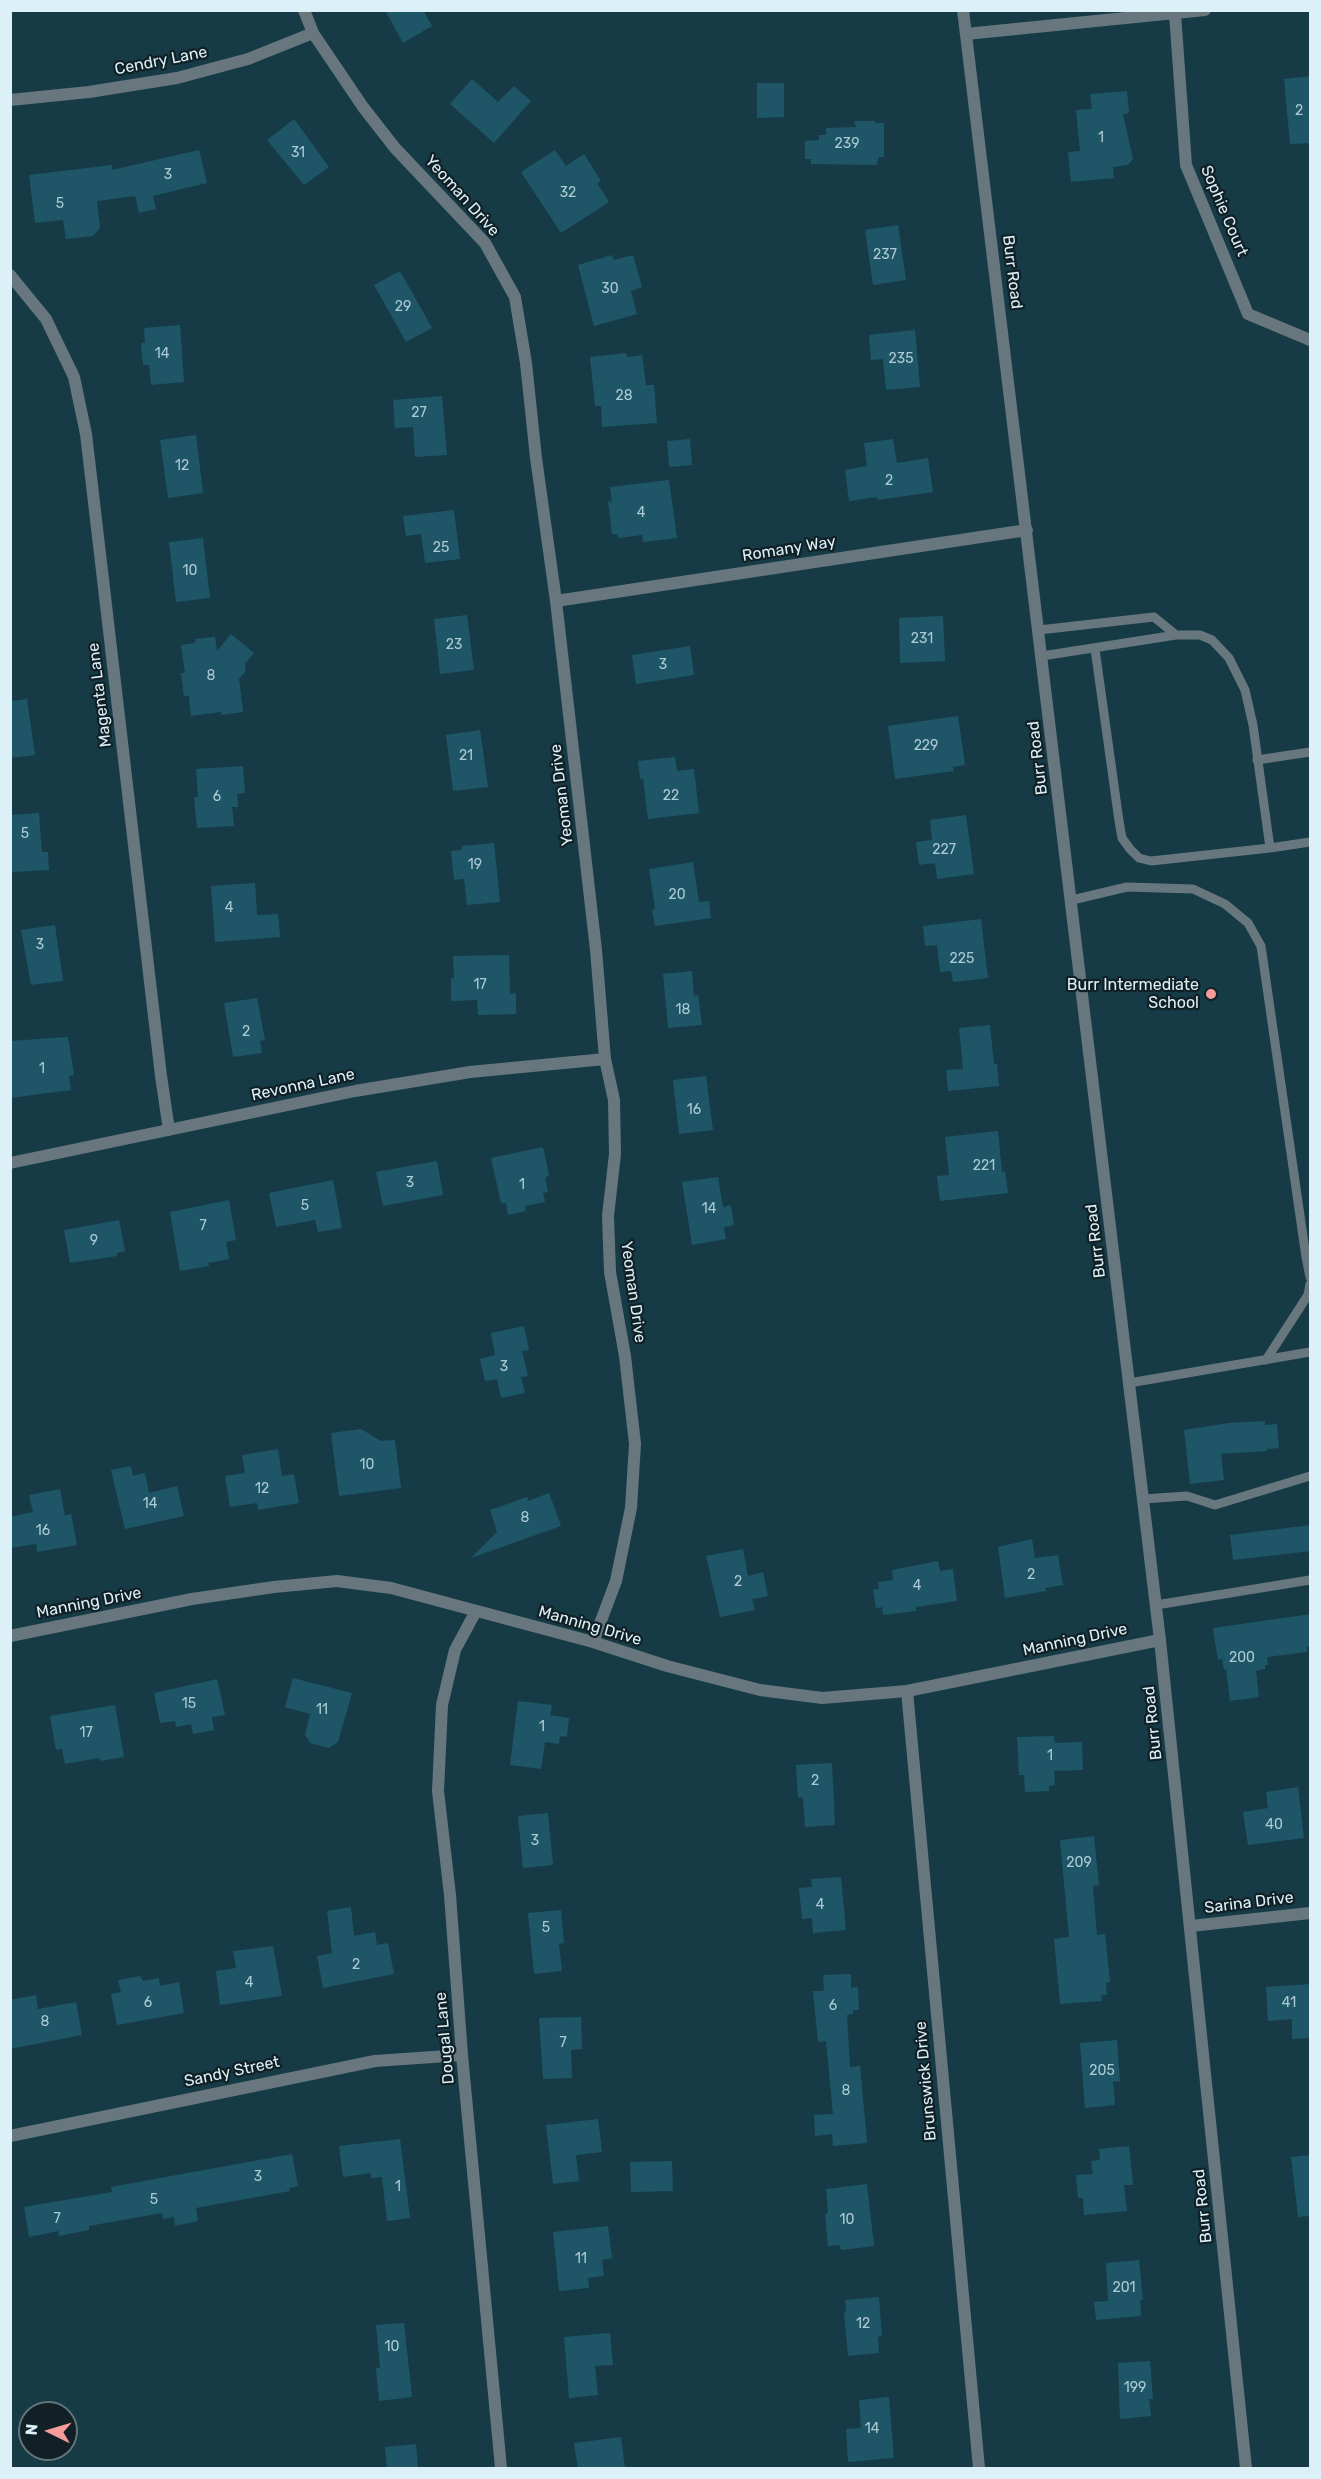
<!DOCTYPE html>
<style>
body{margin:0}
#map{position:relative;width:1321px;height:2479px;overflow:hidden;background:#163b47;font-family:Rubik,sans-serif}
canvas{display:block}
.frame{position:absolute;inset:0;border:12px solid #dcf0f7;pointer-events:none}
.north{position:absolute;left:18px;top:2401px;width:60px;height:60px;box-sizing:border-box;background:#102025;border:2px solid #627379;border-radius:50%;rotate:275deg;font-size:16px;font-weight:700;line-height:24px;text-align:center;color:#dcf0f7}
.north::after{content:'';display:block;margin:auto;width:21px;height:27px;background:#f59b9a;clip-path:polygon(50% 0,100% 100%,50% 72%,0 100%)}
</style>
<div id="map">
<canvas width="1321" height="2479"></canvas>
<div class="frame"></div>
<div class="north">N</div>
</div>
<script>
const c = document.querySelector('canvas').getContext('2d');
c.lineJoin = 'round';
function fillPath(path, color) { c.fillStyle = color; c.fill(path, 'evenodd'); }
const toPath = rows => new Path2D(rows.map(r => 'M' + r).join(''));
function stroke(path, color, width, dash) { c.strokeStyle = color; c.lineWidth = width; c.lineCap = dash ? 'butt' : 'round'; c.setLineDash(dash || []); c.stroke(path); }
function drawText(font, color, halo, rows, align = 'center') {
  c.font = font + ' Rubik,sans-serif'; c.lineWidth = 4.5; c.setLineDash([]); c.textBaseline = 'middle'; c.strokeStyle = halo; c.fillStyle = color; for (const [text, x, y, turn = 0] of rows) {
    c.save(); c.translate(x, y); c.rotate((+turn || 0) * Math.PI / 180); c.textAlign = isNaN(turn) ? turn : align; if (halo) c.strokeText(text, 0, 0); c.fillText(text, 0, 0); c.restore();
  }
}
fillPath(toPath([
 [385,10,423,10,432,26,403,43],
 [1311,76,1311,143,1290,144,1284,79],
 [472,79,498,102,514,86,531,101,494,143,450,104],
 [757,83,784,83,784,117,757,118],
 [1127,91,1129,113,1123,114,1133,159,1128,165,1113,167,1114,178,1071,182,1068,152,1080,151,1076,110,1092,109,1090,94],
 [294,119,329,167,304,185,267,140],
 [854,121,875,121,875,123,884,123,884,157,879,157,876,165,811,164,811,159,805,159,805,141,819,140,819,135,826,135,826,128,856,127],
 [199,150,207,183,153,196,156,209,139,213,135,196,97,201,100,228,93,236,66,239,63,220,35,223,29,175,112,165,112,170],
 [555,150,566,166,584,154,601,181,597,183,609,202,561,233,521,172],
 [898,225,906,280,873,285,865,230],
 [612,255,614,260,633,255,642,287,631,291,637,314,594,326,578,265],
 [400,271,432,328,406,342,374,285],
 [180,325,184,382,151,385,149,365,143,365,141,344,145,342,144,328],
 [915,330,920,387,886,390,883,359,871,360,869,335],
 [626,353,627,357,642,355,646,385,654,385,657,423,602,427,601,406,595,406,590,357],
 [442,396,447,455,415,457,413,427,395,428,393,400],
 [196,435,203,493,168,498,160,440],
 [690,439,692,465,669,467,667,441],
 [893,439,897,463,928,458,933,492,877,500,877,497,849,501,845,470,867,466,864,443],
 [669,480,677,538,643,542,642,535,618,538,617,534,612,534,608,501,612,502,610,487],
 [454,510,460,559,425,563,421,534,406,536,403,516],
 [203,538,210,598,176,602,169,542],
 [467,615,474,670,440,674,434,619],
 [943,616,945,661,900,663,899,618],
 [231,634,254,653,245,664,246,671,239,679,243,712,222,715,221,712,191,716,189,696,184,696,181,673,185,673,181,645,195,643,195,639,215,637,217,651],
 [690,646,694,675,636,684,632,655],
 [27,699,35,755,10,758,10,701],
 [958,716,965,765,953,767,954,771,895,779,888,726],
 [480,730,488,787,453,791,446,735],
 [675,757,677,771,694,769,699,813,648,819,643,778,640,779,638,761],
 [243,766,245,793,237,794,238,807,232,807,234,826,197,828,194,797,198,797,196,769],
 [39,813,42,852,48,852,49,870,12,872,10,815],
 [966,815,974,874,937,879,935,863,919,865,916,842,932,840,930,820],
 [494,843,500,902,467,905,464,879,454,880,451,851,462,850,462,846],
 [693,862,699,902,709,901,711,918,655,926,652,910,655,909,649,869],
 [255,883,257,915,278,914,280,937,215,942,211,886],
 [981,919,988,978,953,982,951,971,940,972,937,945,925,946,923,926],
 [55,925,63,981,31,985,21,930],
 [509,955,510,994,516,993,516,1014,478,1015,477,1000,451,1001,451,978,454,978,453,956],
 [692,971,694,996,698,995,702,1025,668,1028,663,974],
 [257,998,265,1040,260,1041,262,1053,233,1057,224,1003],
 [990,1025,994,1064,997,1064,999,1086,948,1091,946,1070,963,1069,959,1028],
 [68,1037,74,1075,69,1076,71,1090,10,1098,10,1041],
 [706,1076,713,1130,679,1134,673,1080],
 [998,1131,1002,1172,1005,1171,1008,1193,940,1201,937,1176,949,1175,945,1137],
 [543,1147,549,1175,545,1178,548,1192,543,1193,545,1202,525,1206,526,1211,508,1215,506,1203,501,1203,491,1158],
 [437,1161,443,1195,383,1206,376,1172],
 [718,1177,723,1207,731,1205,734,1225,724,1227,726,1239,692,1245,682,1182],
 [333,1180,342,1228,318,1232,315,1220,276,1227,269,1193],
 [229,1200,236,1240,226,1242,229,1259,208,1263,209,1266,180,1271,170,1212],
 [119,1220,125,1251,117,1253,117,1256,70,1263,64,1230],
 [524,1326,529,1350,522,1351,528,1376,521,1377,525,1393,501,1398,497,1379,485,1381,480,1359,495,1355,491,1333],
 [1265,1421,1265,1425,1277,1424,1279,1448,1267,1449,1267,1451,1221,1454,1224,1480,1190,1484,1184,1430,1229,1423],
 [361,1429,381,1441,395,1440,401,1488,339,1496,331,1433],
 [278,1449,282,1476,294,1474,299,1503,258,1510,257,1503,230,1507,225,1476,245,1473,242,1455],
 [131,1466,133,1476,145,1473,149,1493,177,1486,184,1516,125,1529,111,1470],
 [60,1489,65,1516,71,1514,77,1545,37,1552,36,1544,10,1548,10,1517,33,1512,29,1495],
 [549,1493,561,1526,471,1558,497,1532,490,1510,527,1497,528,1501],
 [1311,1525,1311,1551,1233,1560,1230,1535],
 [1032,1539,1035,1558,1058,1555,1063,1585,1045,1588,1046,1591,1005,1598,998,1547],
 [743,1549,748,1576,763,1572,768,1596,752,1599,755,1610,720,1617,706,1556],
 [938,1561,940,1571,953,1569,957,1601,916,1607,916,1611,883,1615,882,1607,876,1608,873,1590,879,1589,878,1582,893,1580,892,1570],
 [1311,1614,1311,1647,1307,1647,1307,1652,1267,1657,1268,1665,1265,1665,1265,1669,1256,1671,1259,1697,1230,1701,1226,1669,1224,1670,1222,1659,1218,1660,1213,1628],
 [293,1678,352,1693,338,1742,329,1748,310,1743,305,1734,310,1714,285,1707],
 [217,1679,225,1715,212,1717,214,1730,193,1734,191,1724,176,1727,175,1721,160,1723,154,1693],
 [518,1701,552,1705,550,1715,569,1718,567,1737,560,1736,559,1744,545,1742,541,1769,510,1765],
 [115,1705,124,1757,100,1761,99,1758,65,1764,62,1749,56,1750,50,1716],
 [1054,1736,1055,1743,1082,1742,1083,1770,1054,1771,1055,1785,1049,1786,1049,1791,1025,1792,1024,1775,1019,1775,1017,1737],
 [832,1763,835,1825,805,1827,803,1797,798,1798,796,1765],
 [1298,1787,1304,1838,1248,1845,1243,1812,1268,1808,1266,1792],
 [548,1813,553,1865,523,1868,518,1816],
 [1094,1836,1099,1885,1093,1886,1097,1935,1105,1934,1110,1982,1106,1983,1107,1995,1101,1995,1102,2001,1060,2004,1054,1939,1069,1937,1060,1840],
 [841,1877,846,1930,813,1933,812,1918,802,1919,799,1888,812,1887,811,1879],
 [351,1907,354,1936,375,1932,377,1945,388,1943,394,1974,323,1988,317,1956,332,1953,327,1911],
 [561,1910,564,1943,559,1944,562,1971,534,1974,528,1913],
 [273,1946,282,1996,220,2005,216,1971,236,1968,233,1951],
 [851,1974,851,1988,858,1987,859,2010,853,2010,853,2014,847,2015,850,2067,860,2066,867,2143,833,2146,832,2134,815,2136,814,2115,833,2114,826,2041,818,2042,813,1991,824,1991,823,1975],
 [140,1976,143,1981,159,1978,160,1986,179,1982,184,2013,117,2025,111,1994,121,1992,118,1980],
 [1311,1984,1311,2038,1292,2039,1292,2019,1268,2021,1266,1987],
 [36,1995,38,2009,76,2002,82,2035,10,2049,10,2000],
 [581,2017,582,2049,571,2050,572,2078,543,2079,539,2018],
 [1117,2040,1120,2081,1113,2082,1115,2105,1085,2108,1080,2043],
 [598,2119,602,2152,576,2155,579,2181,553,2184,546,2125],
 [400,2139,410,2218,387,2221,382,2177,371,2178,371,2173,343,2177,339,2146],
 [1129,2146,1133,2185,1124,2185,1127,2211,1084,2215,1083,2198,1078,2198,1076,2175,1093,2174,1091,2161,1100,2160,1099,2149],
 [292,2154,298,2186,289,2188,290,2191,196,2208,198,2221,175,2226,174,2217,163,2219,162,2213,89,2226,89,2230,59,2236,58,2231,29,2237,24,2207,112,2192,111,2187],
 [1311,2155,1311,2216,1298,2217,1291,2157],
 [672,2161,673,2191,631,2192,630,2162],
 [867,2184,874,2246,841,2250,840,2245,828,2246,825,2214,828,2213,826,2189],
 [608,2226,612,2258,602,2260,604,2276,588,2278,589,2288,559,2291,553,2232],
 [1139,2260,1143,2300,1140,2300,1141,2316,1096,2320,1094,2302,1108,2301,1106,2263],
 [879,2297,882,2336,878,2337,879,2353,848,2356,844,2313,846,2312,845,2300],
 [404,2323,412,2397,379,2401,376,2368,380,2368,376,2325],
 [610,2333,613,2365,595,2366,598,2395,569,2398,564,2337],
 [1150,2361,1153,2399,1149,2399,1151,2416,1120,2419,1118,2363],
 [889,2397,894,2458,848,2462,846,2429,861,2428,859,2400],
 [621,2437,625,2469,578,2469,574,2443],
 [416,2444,418,2469,387,2469,385,2447]
]), '#1e5667');
stroke(toPath([
 [1039,630,1154,617,1176,635],
 [1095,649,1119,821,1122,838,1130,849,1139,858,1151,861,1270,848],
 [1042,656,1176,635,1200,635,1212,640,1229,658,1245,690,1253,725,1270,848,1310,842],
 [1257,760,1310,752],
 [1072,900,1127,887,1193,889,1225,904,1248,923,1261,946,1306,1257,1310,1277],
 [1266,1360,1308,1295,1310,1284],
 [1129,1383,1310,1352],
 [1143,1499,1187,1496,1215,1505,1310,1476],
 [1156,1605,1310,1580]
]), '#67777d', 9);
stroke(toPath([
 [304,10,313,33,363,107,395,148,485,243,515,297,526,363,536,458,556,601,596,950,605,1059,614,1100,615,1154,608,1216,610,1272,625,1356,635,1444,631,1508,616,1581,593,1642],
 [1175,14,1186,165,1248,314,1310,340],
 [966,34,1205,10],
 [10,100,89,92,177,78,248,59,313,33],
 [10,275,46,319,74,377,86,434,161,1076,169,1130],
 [556,601,1027,530],
 [10,1163,355,1091,470,1072,605,1059],
 [476,1611,455,1650,442,1705,438,1791,450,1895,462,2055,501,2468],
 [10,1636,192,1599,274,1587,337,1581,391,1588,593,1642,667,1666,760,1690,822,1698,907,1691,1160,1640],
 [907,1691,979,2468],
 [1191,1926,1310,1913],
 [10,2136,375,2061,462,2055]
]), '#67777d', 12);
stroke(toPath([
 [963,10,1160,1640,1246,2468]
]), '#67777d', 12);
for (const [x, y, r, color] of [
 [1211,994,6,"#f59b9a"]
]) { const dot = new Path2D(); dot.arc(x, y, r, 0, 2 * Math.PI); c.fillStyle = color; c.fill(dot); stroke(dot, '#102025', 2); }
drawText('14px', '#accad3', null, [
 ["2",1299,111],
 ["1",1101,138],
 ["239",847,144],
 ["31",298,153],
 ["3",168,175],
 ["32",568,193],
 ["5",60,204],
 ["237",885,255],
 ["30",610,289],
 ["29",403,307],
 ["14",162,354],
 ["235",901,359],
 ["28",624,396],
 ["27",419,413],
 ["12",182,466],
 ["2",889,481],
 ["4",641,513],
 ["25",441,548],
 ["10",190,571],
 ["231",922,639],
 ["23",454,645],
 ["3",663,665],
 ["8",211,676],
 ["229",926,746],
 ["21",466,756],
 ["22",671,796],
 ["6",217,797],
 ["5",25,834],
 ["227",944,850],
 ["19",475,865],
 ["20",677,895],
 ["4",229,908],
 ["3",40,945],
 ["225",962,959],
 ["17",480,985],
 ["18",683,1010],
 ["2",246,1032],
 ["1",42,1069],
 ["16",694,1110],
 ["221",984,1166],
 ["3",410,1183],
 ["1",522,1185],
 ["5",305,1206],
 ["14",709,1209],
 ["7",203,1226],
 ["9",94,1241],
 ["3",504,1367],
 ["10",367,1465],
 ["12",262,1489],
 ["14",150,1504],
 ["8",525,1518],
 ["16",43,1531],
 ["2",1031,1575],
 ["2",738,1582],
 ["4",917,1586],
 ["200",1242,1658],
 ["15",189,1704],
 ["11",322,1710],
 ["1",542,1727],
 ["17",86,1733],
 ["1",1050,1756],
 ["2",815,1781],
 ["40",1274,1825],
 ["3",535,1841],
 ["209",1079,1863],
 ["4",820,1905],
 ["5",546,1928],
 ["2",356,1965],
 ["4",249,1983],
 ["6",148,2003],
 ["41",1289,2003],
 ["6",833,2006],
 ["8",45,2022],
 ["7",563,2043],
 ["205",1102,2071],
 ["8",846,2091],
 ["3",258,2177],
 ["1",398,2187],
 ["5",154,2200],
 ["7",57,2219],
 ["10",847,2220],
 ["11",581,2259],
 ["201",1124,2288],
 ["12",863,2324],
 ["10",392,2347],
 ["199",1135,2388],
 ["14",872,2429]
]);
drawText('16px', '#dcf0f7', '#102025', [
 ["Cendry Lane",161,61,-11],
 ["Yeoman Drive",462,196,48],
 ["Sophie Court",1224,211,67],
 ["Burr Road",1012,272,83],
 ["Romany Way",789,549,-9],
 ["Magenta Lane",100,695,-97],
 ["Burr Road",1038,758,-97],
 ["Yeoman Drive",562,795,-97],
 ["Revonna Lane",303,1085,-12],
 ["Burr Road",1096,1241,-97],
 ["Yeoman Drive",633,1292,82],
 ["Manning Drive",89,1603,-11],
 ["Manning Drive",590,1626,16],
 ["Manning Drive",1075,1640,-12],
 ["Burr Road",1153,1723,-96],
 ["Sarina Drive",1249,1903,-7],
 ["Dougal Lane",445,2038,-95],
 ["Sandy Street",232,2072,-12],
 ["Brunswick Drive",926,2081,-95],
 ["Burr Road",1203,2206,-96]
]);
drawText('16px', '#dcf0f7', '#102025', [
 ["Burr Intermediate",1199,985],
 ["School",1199,1003]
], 'right');
</script>
